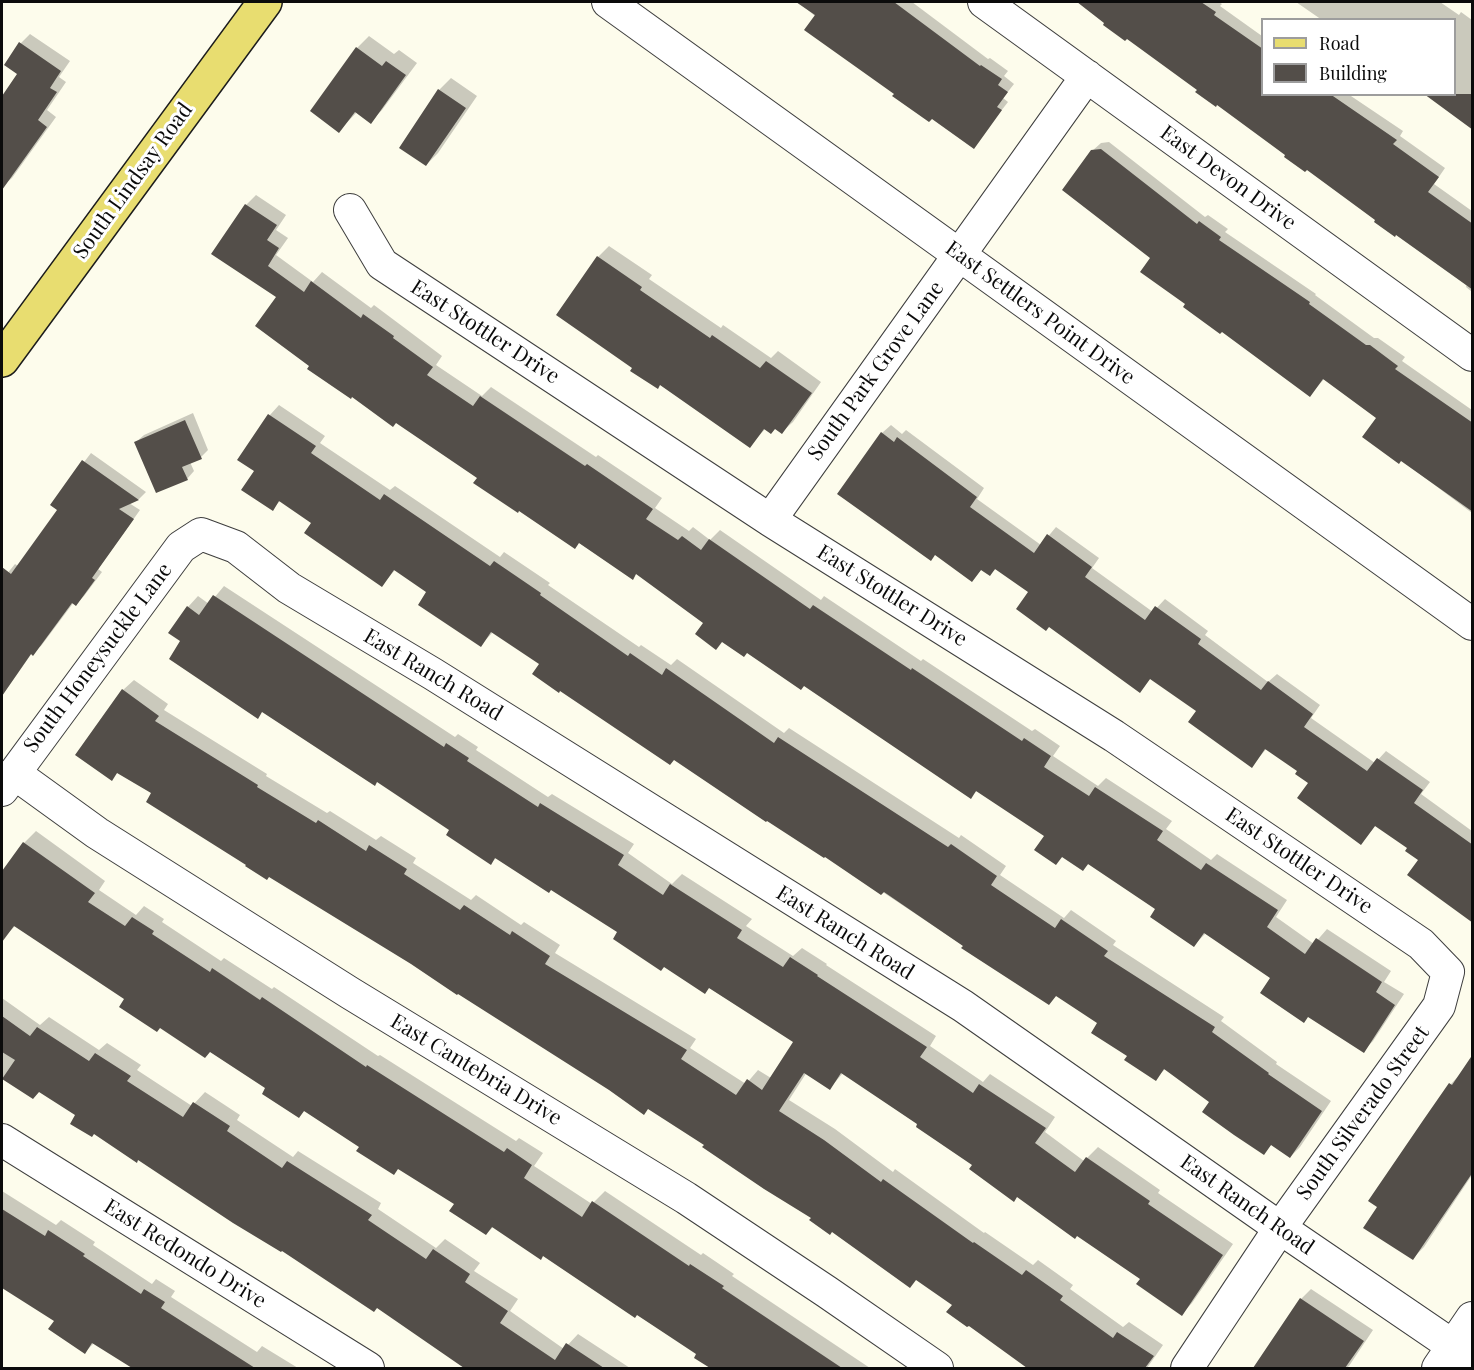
<!DOCTYPE html>
<style>
body{margin:0}
#map{position:relative;width:1474px;height:1370px;overflow:hidden;background:#fdfcec;font-family:"Playfair Display",serif}
canvas{display:block}
.frame{position:absolute;inset:0;border:3px solid #0b0b0b;pointer-events:none}
.legend{position:absolute;left:1261px;top:18px;width:195px;height:78px;box-sizing:border-box;background:#fff;border:2px solid #9d9d9d;margin:0;padding:8px 10px;list-style:none;font-size:18px;color:#0b0b0b}
.legend li{display:flex;align-items:center;gap:12px;height:30px}
.legend b{width:30px;border:2px solid #9d9d9d}
</style>
<div id="map">
<canvas width="1474" height="1370"></canvas>
<div class="frame"></div>
<ul class="legend">
<li><b style="height:8px;background:#e8dd70"></b>Road</li>
<li><b style="height:16px;background:#534e49"></b>Building</li>
</ul>
</div>
<script>
const c = document.querySelector('canvas').getContext('2d');
c.lineJoin = 'round';
function fillPath(path, color) { c.fillStyle = color; c.fill(path, 'evenodd'); }
const toPath = rows => new Path2D(rows.map(r => 'M' + r).join(''));
function stroke(path, color, width, dash) { c.strokeStyle = color; c.lineWidth = width; c.lineCap = dash ? 'butt' : 'round'; c.setLineDash(dash || []); c.stroke(path); }
function drawText(font, color, halo, rows, align = 'center') {
  c.font = font + ' "Playfair Display",serif'; c.lineWidth = 6; c.setLineDash([]); c.textBaseline = 'middle'; c.strokeStyle = halo; c.fillStyle = color; for (const [text, x, y, turn = 0] of rows) {
    c.save(); c.translate(x, y); c.rotate((+turn || 0) * Math.PI / 180); c.textAlign = isNaN(turn) ? turn : align; if (halo) c.strokeText(text, 0, 0); c.fillText(text, 0, 0); c.restore();
  }
}
fillPath(toPath([
 [798,2,912,2,988,59,990,58,1008,71,1004,76,1014,84,1003,98,1008,102,973,147],
 [1079,2,1219,2,1222,4,1220,6,1262,36,1262,94,1348,94,1403,131,1400,136,1445,168,1434,184,1472,211,1472,292,1466,287,1467,284],
 [1296,2,1440,2,1459,15,1461,12,1472,20,1472,128,1454,94,1454,20,1322,20],
 [30,34,70,61,59,77,66,82,47,110,56,117,12,178,2,187,2,98,19,73,21,43],
 [369,36,394,54,399,50,417,63,382,110,370,122,357,112,339,131,357,48],
 [451,78,477,96,438,153,426,165,439,90],
 [1109,142,1205,217,1208,215,1228,229,1225,232,1316,294,1315,295,1374,338,1378,338,1405,357,1402,361,1472,410,1472,513,1401,460,1378,418,1325,378,1310,395,1187,304,1152,258,1092,151,1101,143],
 [256,195,286,215,276,230,288,238,276,255,313,282,322,272,371,308,374,305,442,356,436,365,482,396,491,387,596,457,598,455,662,498,655,508,689,531,693,527,710,540,720,530,821,600,824,596,921,661,923,659,1032,731,1035,729,1060,746,1053,756,1098,786,1106,778,1172,821,1166,829,1211,860,1217,854,1287,900,1276,917,1314,944,1327,929,1391,971,1384,982,1404,994,1373,1041,1363,1051,1272,978,1206,933,1194,945,1157,909,1090,863,1083,869,1063,856,1056,863,1046,835,978,790,970,797,804,685,705,622,637,573,632,578,311,365,278,297,246,205],
 [609,246,652,275,649,279,721,328,723,325,771,358,778,351,821,382,793,422,782,432,776,427,766,428,750,446,558,315,598,257],
 [279,405,325,436,320,443,390,490,395,486,500,557,504,552,550,583,548,585,639,647,641,645,671,665,677,659,784,733,789,728,959,838,961,835,1006,866,1000,875,1064,918,1071,910,1116,941,1113,945,1224,1017,1221,1021,1277,1062,1276,1064,1331,1101,1300,1147,1290,1157,1272,1144,1264,1153,1211,1101,1166,1068,1155,1079,1129,1056,1099,1023,1057,995,1049,1003,493,632,481,645,428,592,395,570,382,585,313,522,281,500,272,509,256,471,270,415],
 [193,413,208,450,201,457,190,462,194,471,187,479,136,442,144,435],
 [891,425,902,434,906,430,984,488,977,499,1041,545,1056,527,1099,558,1092,568,1153,612,1165,599,1208,631,1205,635,1268,682,1277,674,1320,705,1311,718,1375,763,1386,751,1430,782,1421,794,1472,831,1472,917,1409,848,1376,825,1361,843,1299,771,1267,748,1252,766,1198,711,1151,678,1140,691,1030,591,997,568,990,574,982,569,972,580,882,433],
 [91,453,146,492,139,499,129,503,140,510,98,569,102,572,84,596,76,604,74,602,41,646,32,653,2,696,2,580,15,564,18,566,59,509,52,504],
 [224,586,455,737,458,734,478,747,476,750,548,797,552,794,634,844,628,853,672,884,682,874,752,919,746,926,793,956,802,948,827,964,826,965,936,1036,930,1046,983,1082,990,1074,1055,1117,1045,1132,1084,1161,1098,1147,1160,1190,1158,1193,1233,1244,1192,1303,1182,1314,1142,1278,843,1073,830,1088,807,1072,789,1100,835,1129,893,1172,895,1169,984,1233,985,1232,1033,1265,1038,1260,1073,1285,1070,1289,1123,1327,1129,1322,1163,1345,1147,1368,1032,1368,948,1312,954,1305,917,1279,813,1217,706,1144,153,793,118,772,111,779,123,690,134,680,168,704,164,710,267,774,266,776,327,813,330,811,376,840,381,836,416,858,413,863,471,900,476,895,521,925,524,922,560,945,555,953,696,1039,690,1048,746,1084,758,1070,771,1078,795,1042,551,888,497,857,491,863,451,830,182,641,188,607,198,596,209,604],
 [36,831,105,881,99,890,136,915,144,906,164,919,162,922,221,961,224,958,272,989,274,987,378,1056,380,1055,516,1141,519,1138,543,1153,534,1166,592,1204,605,1191,701,1255,703,1253,734,1274,732,1276,870,1368,713,1368,696,1357,698,1354,544,1255,493,1227,486,1234,456,1204,399,1168,361,1147,305,1110,299,1116,267,1088,15,926,6,935,2,931,2,873,24,843],
 [2,998,40,1025,49,1017,99,1050,107,1043,141,1065,137,1070,192,1106,205,1092,240,1115,237,1120,293,1157,298,1151,381,1203,378,1209,436,1248,445,1239,480,1263,474,1271,518,1299,510,1311,564,1349,578,1334,630,1368,477,1368,472,1365,467,1368,378,1307,40,1091,33,1097,2,1077],
 [1472,1056,1472,1175,1424,1247,1413,1258,1379,1207,1371,1201,1451,1084,1462,1072],
 [2,1191,56,1225,61,1220,95,1242,93,1245,152,1284,156,1279,175,1291,171,1297,257,1352,262,1346,298,1368,133,1368,94,1343,85,1352,56,1321,2,1286],
 [1311,1289,1373,1330,1349,1366,1346,1368,1262,1368,1256,1365,1301,1299]
]), '#0003');
fillPath(toPath([
 [796,2,894,2,980,66,981,65,1002,79,998,85,1008,92,997,107,1002,110,974,149,932,119,929,122,892,96,894,94,804,30,815,15],
 [1077,2,1201,2,1216,12,1214,15,1263,49,1263,94,1330,94,1397,140,1393,144,1439,177,1428,192,1473,224,1473,290,1396,235,1395,237,1374,222,1375,220,1307,170,1305,172,1284,157,1285,155,1217,105,1216,107,1195,92,1197,90,1127,39,1125,41,1103,25,1104,23],
 [19,42,61,71,50,88,57,92,38,120,47,127,2,190,2,96,17,74,4,65],
 [356,47,382,66,386,61,406,75,371,124,355,112,339,133,310,111],
 [438,89,466,108,426,166,399,148],
 [1424,94,1473,94,1473,130],
 [1101,149,1197,224,1199,221,1221,237,1219,240,1310,302,1309,304,1366,345,1370,345,1398,366,1395,369,1473,423,1473,512,1401,461,1399,464,1362,437,1376,418,1323,379,1310,397,1222,332,1220,334,1183,307,1185,304,1140,272,1150,258,1062,190,1091,150],
 [245,204,277,225,267,240,279,248,268,266,304,292,311,281,361,318,363,314,394,336,393,338,433,367,427,375,473,406,480,396,585,466,587,464,653,509,646,519,678,540,682,536,701,550,709,539,810,609,813,605,911,670,912,668,1022,741,1024,738,1051,756,1044,767,1089,796,1095,787,1163,831,1157,840,1201,870,1206,863,1278,910,1267,927,1305,954,1316,938,1382,982,1376,992,1395,1005,1364,1053,1308,1017,1304,1023,1260,993,1270,978,1204,933,1194,947,1150,917,1155,909,1088,864,1083,871,1062,857,1056,865,1034,850,1044,836,976,791,971,799,804,686,801,690,747,653,744,657,722,642,716,650,695,634,703,623,636,574,633,580,579,543,575,549,519,511,518,513,473,483,477,478,396,423,393,427,352,397,351,399,307,369,309,366,255,326,276,297,211,254],
 [597,256,642,287,640,290,710,338,712,335,760,368,766,361,812,393,782,434,775,429,771,434,764,429,750,448,660,385,658,389,630,371,632,368,556,315],
 [268,414,316,446,311,453,380,500,384,494,490,566,494,561,541,593,540,595,628,656,630,653,662,675,666,668,774,743,778,737,948,847,951,844,997,876,991,885,1055,928,1061,919,1108,951,1104,956,1215,1027,1212,1032,1269,1073,1268,1074,1322,1111,1290,1158,1271,1145,1264,1155,1234,1135,1202,1112,1209,1102,1164,1069,1156,1081,1124,1060,1127,1056,1091,1033,1097,1023,1056,996,1049,1005,961,948,963,946,884,892,881,895,825,857,824,858,767,821,766,822,674,760,670,765,560,691,559,693,532,674,539,664,491,632,481,647,418,605,426,592,394,570,382,587,304,533,311,523,279,501,273,511,241,490,254,471,237,460],
 [185,420,202,459,182,467,188,480,156,493,134,442],
 [881,432,894,442,897,437,977,497,970,507,1034,553,1047,534,1092,567,1085,577,1145,620,1155,606,1201,639,1198,644,1261,690,1268,681,1313,714,1304,727,1367,771,1377,758,1423,790,1414,803,1473,845,1473,923,1407,875,1418,860,1405,851,1407,848,1375,826,1361,845,1297,798,1308,783,1295,774,1297,771,1265,749,1252,768,1188,722,1196,711,1150,679,1140,693,1049,627,1046,631,1016,609,1028,592,995,569,990,576,981,570,972,582,935,555,931,561,837,494],
 [82,460,139,500,119,509,134,519,92,578,95,580,76,606,72,603,33,656,31,654,2,696,2,567,11,574,57,510,50,505],
 [213,595,444,747,446,743,469,758,467,761,538,807,540,803,624,855,618,865,663,895,670,884,742,930,737,938,783,967,790,957,818,975,817,976,927,1047,920,1057,973,1093,979,1084,1046,1128,1035,1143,1075,1172,1086,1157,1150,1201,1148,1204,1223,1255,1182,1316,1136,1284,1140,1279,1077,1236,1075,1239,1017,1197,1014,1202,969,1169,972,1165,916,1127,917,1124,841,1073,830,1090,804,1073,779,1111,824,1140,881,1182,883,1179,973,1243,974,1242,1022,1275,1026,1270,1063,1296,1060,1300,1113,1338,1117,1332,1154,1356,1145,1368,1027,1368,969,1326,967,1327,946,1312,952,1305,916,1280,910,1288,832,1232,830,1235,809,1220,811,1218,764,1189,702,1147,704,1145,648,1109,644,1115,609,1090,458,994,457,995,411,964,269,877,267,880,245,866,246,865,146,802,151,793,117,773,112,781,75,755,122,689,159,716,155,721,258,785,257,787,316,823,318,820,366,851,369,845,407,869,404,874,460,910,464,905,510,935,512,931,550,956,545,964,687,1050,681,1059,736,1095,747,1079,762,1090,793,1042,709,988,705,994,664,967,661,971,613,939,617,932,551,890,549,893,495,858,491,865,446,835,449,830,377,782,375,786,262,712,258,719,169,659,180,641,168,633,187,606,199,615],
 [23,842,95,893,88,902,125,926,132,917,154,931,152,934,210,972,212,968,260,1000,262,997,366,1067,367,1065,504,1152,507,1148,532,1165,524,1178,582,1217,592,1201,689,1266,690,1264,724,1286,722,1288,842,1368,710,1368,694,1358,696,1354,637,1315,635,1318,543,1256,541,1260,492,1227,486,1235,449,1211,454,1204,398,1169,394,1175,356,1151,359,1147,304,1111,299,1118,262,1094,265,1088,210,1052,205,1058,160,1028,157,1032,119,1007,124,999,14,926,2,942,2,871],
 [2,1016,30,1036,37,1027,89,1061,95,1053,131,1076,127,1081,183,1117,193,1102,230,1126,227,1131,282,1168,287,1161,372,1215,368,1220,426,1259,433,1249,470,1274,465,1282,508,1311,500,1323,555,1360,566,1343,604,1368,464,1368,377,1308,374,1312,282,1251,281,1252,233,1223,138,1160,137,1163,94,1134,92,1137,70,1124,75,1115,39,1092,33,1099,2,1079,15,1060,2,1052],
 [1473,1054,1473,1172,1413,1260,1363,1228,1377,1207,1368,1201,1424,1119,1449,1083,1452,1085],
 [2,1209,45,1236,48,1230,85,1254,83,1256,141,1294,144,1289,165,1302,161,1308,255,1368,132,1368,92,1343,85,1354,48,1329,54,1321,2,1288],
 [1300,1298,1364,1341,1345,1368,1253,1368]
]), '#534e49');
const minor = toPath([
 [608,2,1472,624],
 [984,2,1472,355],
 [350,210,382,264,770,520,1114,736,1421,944,1448,972,1439,1006,1280,1228,1187,1368],
 [770,520,1087,76],
 [14,773,97,833,350,993,686,1198,827,1292,937,1368],
 [2,790,181,547,201,534,236,547,289,588,433,674,963,1006,1280,1228,1472,1359],
 [2,1140,368,1368],
 [1438,1368,1472,1318]
]);
const major = toPath([
 [2,360,265,2]
]);
stroke(minor, '#3e3e3e', 34);
stroke(major, '#1c1c1c', 36);
stroke(minor, '#fff', 32);
stroke(major, '#e8dd70', 33);
drawText('21px', '#0b0b0b', '#fff', [
 ["East Devon Drive",1228,178,36],
 ["South Lindsay Road",133,181,-54],
 ["East Settlers Point Drive",1040,313,36],
 ["East Stottler Drive",485,332,33],
 ["South Park Grove Lane",876,371,-54],
 ["East Stottler Drive",892,596,32],
 ["South Honeysuckle Lane",98,658,-53],
 ["East Ranch Road",433,675,31],
 ["East Stottler Drive",1299,861,34],
 ["East Ranch Road",845,933,32],
 ["East Cantebria Drive",476,1070,31],
 ["South Silverado Street",1363,1113,-54],
 ["East Ranch Road",1247,1205,35],
 ["East Redondo Drive",185,1254,32]
]);
</script>
